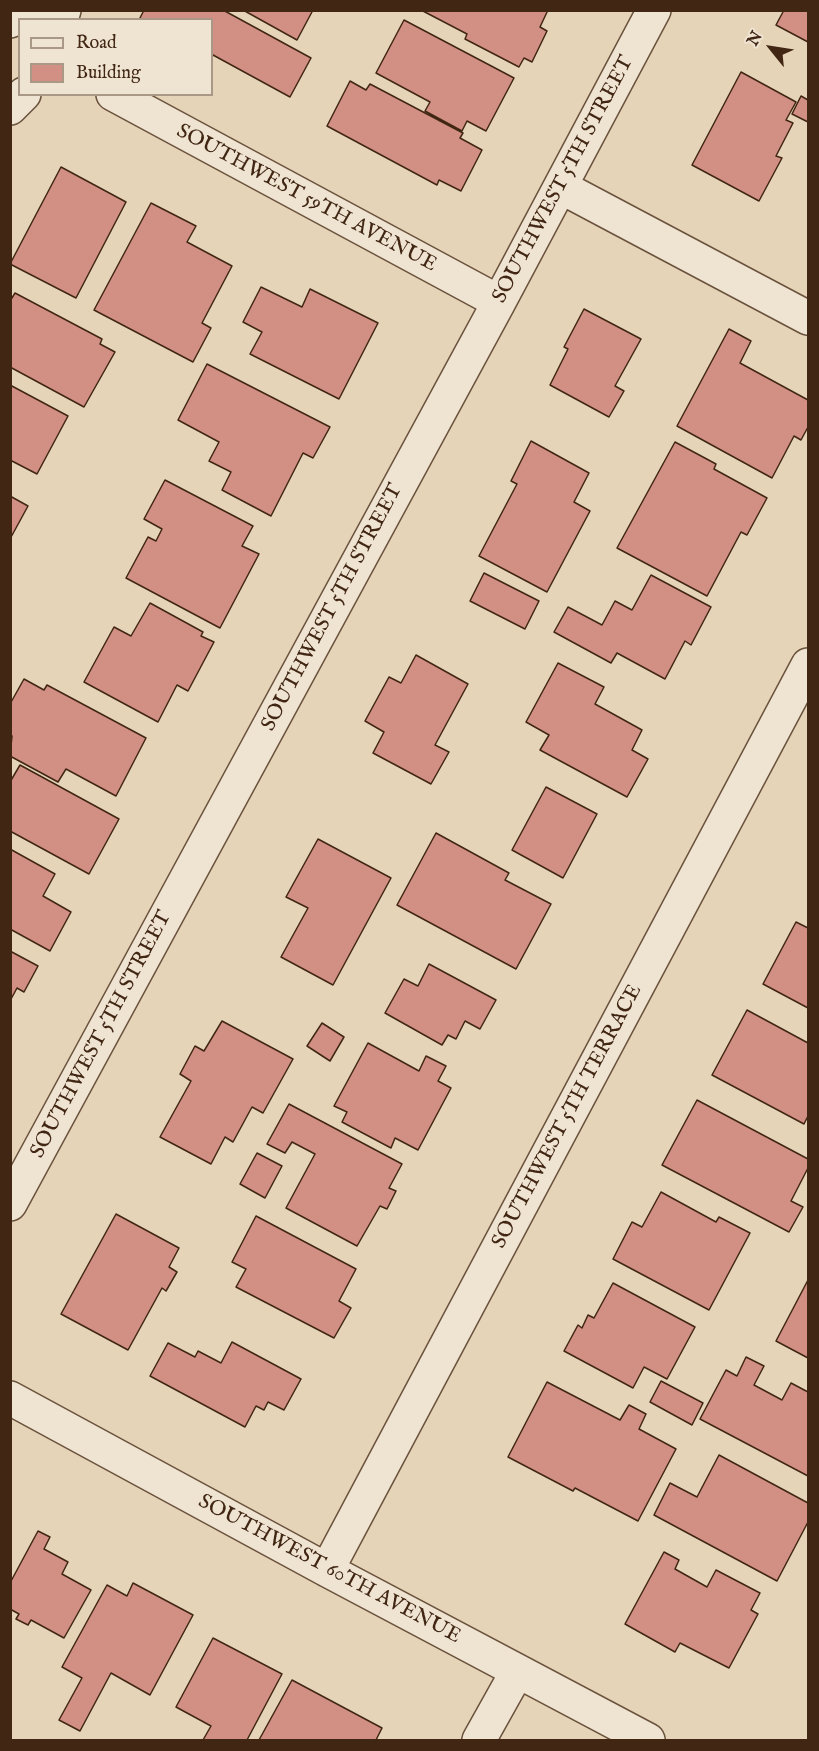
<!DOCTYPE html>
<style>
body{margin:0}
#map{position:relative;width:819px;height:1751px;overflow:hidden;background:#e6d4b9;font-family:"IM FELL English",serif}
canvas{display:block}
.frame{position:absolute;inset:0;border:12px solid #412713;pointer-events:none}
.legend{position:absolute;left:18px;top:18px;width:195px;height:78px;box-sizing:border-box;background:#efe3d2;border:2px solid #a99886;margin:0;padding:8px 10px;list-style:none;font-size:18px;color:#412713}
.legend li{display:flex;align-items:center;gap:12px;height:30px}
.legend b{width:30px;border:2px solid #a99886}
.north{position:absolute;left:741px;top:18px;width:60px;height:60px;-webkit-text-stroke:4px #efe3d2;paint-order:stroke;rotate:300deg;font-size:16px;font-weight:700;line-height:24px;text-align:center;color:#412713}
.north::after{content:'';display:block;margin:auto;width:21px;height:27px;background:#412713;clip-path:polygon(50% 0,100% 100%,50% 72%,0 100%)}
</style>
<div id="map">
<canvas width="819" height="1751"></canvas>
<div class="frame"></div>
<ul class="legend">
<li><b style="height:8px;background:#efe3d2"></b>Road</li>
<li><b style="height:16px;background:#d29084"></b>Building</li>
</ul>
<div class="north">N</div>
</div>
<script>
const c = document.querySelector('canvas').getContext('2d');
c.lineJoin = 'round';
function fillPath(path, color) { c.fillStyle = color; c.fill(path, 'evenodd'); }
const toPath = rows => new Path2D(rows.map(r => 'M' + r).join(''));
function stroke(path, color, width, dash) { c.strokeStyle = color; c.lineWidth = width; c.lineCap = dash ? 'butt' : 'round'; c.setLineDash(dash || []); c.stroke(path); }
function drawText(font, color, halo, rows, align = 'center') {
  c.font = font + ' "IM FELL English",serif'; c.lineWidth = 4.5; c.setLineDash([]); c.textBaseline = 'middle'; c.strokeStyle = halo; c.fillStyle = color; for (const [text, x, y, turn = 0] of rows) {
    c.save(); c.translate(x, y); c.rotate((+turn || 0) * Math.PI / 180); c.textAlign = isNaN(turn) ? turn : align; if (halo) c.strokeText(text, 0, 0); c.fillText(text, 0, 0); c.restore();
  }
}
const building = toPath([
 [144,10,223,10,311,58,290,97,213,55,212,57,212,20,139,20,144,10],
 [243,10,313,10,297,40,243,10],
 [421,10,548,10,540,27,547,31,532,62,524,58,519,67,465,39,467,34,421,10],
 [784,10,808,10,808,42,776,25,784,10],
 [404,20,514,78,486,131,467,121,462,131,425,111,430,102,376,73,404,20],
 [741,72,796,102,786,120,793,123,776,156,782,158,759,201,692,165,741,72],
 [350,81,366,90,370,84,463,133,460,138,482,150,461,191,439,180,437,185,327,126,350,81],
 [801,96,808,100,808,122,792,114,801,96],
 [61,167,126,202,76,298,10,264,61,167],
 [151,203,196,226,187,242,232,266,202,323,211,328,193,362,94,310,151,203],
 [261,287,302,307,310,289,378,323,339,399,250,354,262,332,243,322,261,287],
 [15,293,102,339,100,344,115,352,84,407,10,367,10,301,15,293],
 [584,309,641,339,615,386,624,391,609,417,550,385,568,349,564,347,584,309],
 [729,329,751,341,740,363,808,400,808,427,801,440,794,436,772,478,677,426,729,329],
 [207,364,330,427,313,458,303,453,271,516,222,490,231,472,209,461,219,442,178,420,207,364],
 [10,385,68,416,37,474,10,460,10,385],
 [531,441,589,473,574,502,590,511,547,592,479,556,517,484,511,481,531,441],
 [675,442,716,464,714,469,767,498,747,535,741,532,707,596,617,548,675,442],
 [165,480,253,526,242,546,259,554,220,628,126,578,148,537,156,541,162,529,144,519,165,480],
 [10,496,28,506,10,539,10,496],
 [484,573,539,601,525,629,470,601,484,573],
 [651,575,711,607,691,645,685,641,665,679,617,653,611,663,554,632,568,607,602,625,615,601,632,610,651,575],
 [150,603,203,632,201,636,214,642,188,691,177,685,158,722,84,682,114,627,131,636,150,603],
 [416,655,468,684,435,745,449,752,431,784,373,753,384,732,365,721,389,677,401,683,416,655],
 [558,663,604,687,595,704,642,730,632,750,648,759,627,797,540,750,549,735,526,722,558,663],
 [24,679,44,690,47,685,146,738,116,796,66,769,58,782,10,756,12,736,10,735,10,704,24,679],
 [20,765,119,819,89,874,10,831,10,782,20,765],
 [546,787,597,814,563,878,512,850,546,787],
 [436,833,509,873,505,880,551,904,516,969,397,905,436,833],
 [318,839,391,878,333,985,281,957,308,908,286,897,318,839],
 [10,849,55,874,43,896,71,912,50,951,10,929,10,849],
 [796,922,808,928,808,1008,763,984,796,922],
 [10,951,38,966,24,992,17,988,10,1001,10,951],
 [429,964,496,1000,480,1029,465,1021,456,1039,448,1035,442,1045,385,1013,404,979,418,986,429,964],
 [747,1010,808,1043,808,1116,804,1124,712,1075,747,1010],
 [222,1021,293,1059,263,1113,252,1107,233,1142,225,1137,211,1164,160,1137,191,1081,180,1074,195,1046,204,1051,222,1021],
 [322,1023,344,1037,330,1061,307,1046,322,1023],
 [368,1043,419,1071,426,1056,446,1066,438,1081,451,1088,418,1150,395,1138,391,1148,342,1122,347,1112,334,1106,368,1043],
 [697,1100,808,1159,808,1168,791,1201,803,1207,789,1232,662,1165,697,1100],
 [289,1104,402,1164,389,1188,396,1191,387,1209,380,1206,357,1246,286,1208,315,1154,292,1142,285,1153,267,1144,289,1104],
 [257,1153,282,1166,265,1198,240,1184,257,1153],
 [661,1192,716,1222,719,1217,750,1233,709,1310,613,1259,632,1222,642,1227,661,1192],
 [116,1214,179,1248,169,1267,177,1272,166,1291,162,1288,128,1350,61,1314,116,1214],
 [256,1216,356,1269,339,1301,351,1308,334,1338,236,1287,246,1269,232,1262,256,1216],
 [808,1280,808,1358,776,1341,808,1280],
 [613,1283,695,1327,667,1379,644,1367,633,1388,564,1351,578,1325,582,1328,588,1315,594,1318,613,1283],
 [232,1342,301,1379,284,1410,268,1402,264,1410,256,1406,245,1427,150,1376,168,1343,195,1357,198,1351,221,1363,232,1342],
 [746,1357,764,1366,754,1385,782,1400,791,1383,808,1392,808,1476,700,1419,726,1370,737,1376,746,1357],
 [661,1381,703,1403,692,1425,650,1402,661,1381],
 [547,1382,620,1420,629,1405,646,1414,639,1429,676,1449,638,1521,575,1488,573,1491,508,1457,547,1382],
 [719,1455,808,1503,808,1522,777,1581,654,1515,670,1483,697,1497,719,1455],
 [38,1531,50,1537,44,1549,68,1562,62,1574,91,1590,64,1638,31,1620,28,1625,16,1619,19,1614,10,1609,10,1583,38,1531],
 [664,1552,679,1560,675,1569,707,1587,716,1570,760,1593,751,1610,758,1614,729,1668,680,1643,675,1652,625,1624,664,1552],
 [133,1583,193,1615,150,1695,111,1673,80,1731,59,1720,82,1678,62,1667,107,1585,127,1596,133,1583],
 [213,1638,282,1674,247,1740,203,1740,211,1726,176,1707,213,1638],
 [292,1680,382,1728,376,1740,259,1740,292,1680]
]);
fillPath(building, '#d29084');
stroke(building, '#412713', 1.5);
const street = toPath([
 [61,20,64,10],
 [10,21,19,17,28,17,36,20],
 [113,94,499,302],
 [10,108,24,94],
 [561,187,808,318],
 [10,1204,499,302,654,10],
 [10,1398,327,1570,648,1740],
 [327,1570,808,665],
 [479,1740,517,1672]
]);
stroke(street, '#6a523c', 36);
stroke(street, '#efe3d2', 33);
drawText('21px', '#412713', '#efe3d2', [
 ["SOUTHWEST 5TH STREET",564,180,-62],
 ["SOUTHWEST 59TH AVENUE",306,199,28],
 ["SOUTHWEST 5TH STREET",333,608,-62],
 ["SOUTHWEST 5TH STREET",102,1035,-62],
 ["SOUTHWEST 5TH TERRACE",568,1117,-62],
 ["SOUTHWEST 60TH AVENUE",329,1570,28]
]);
</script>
